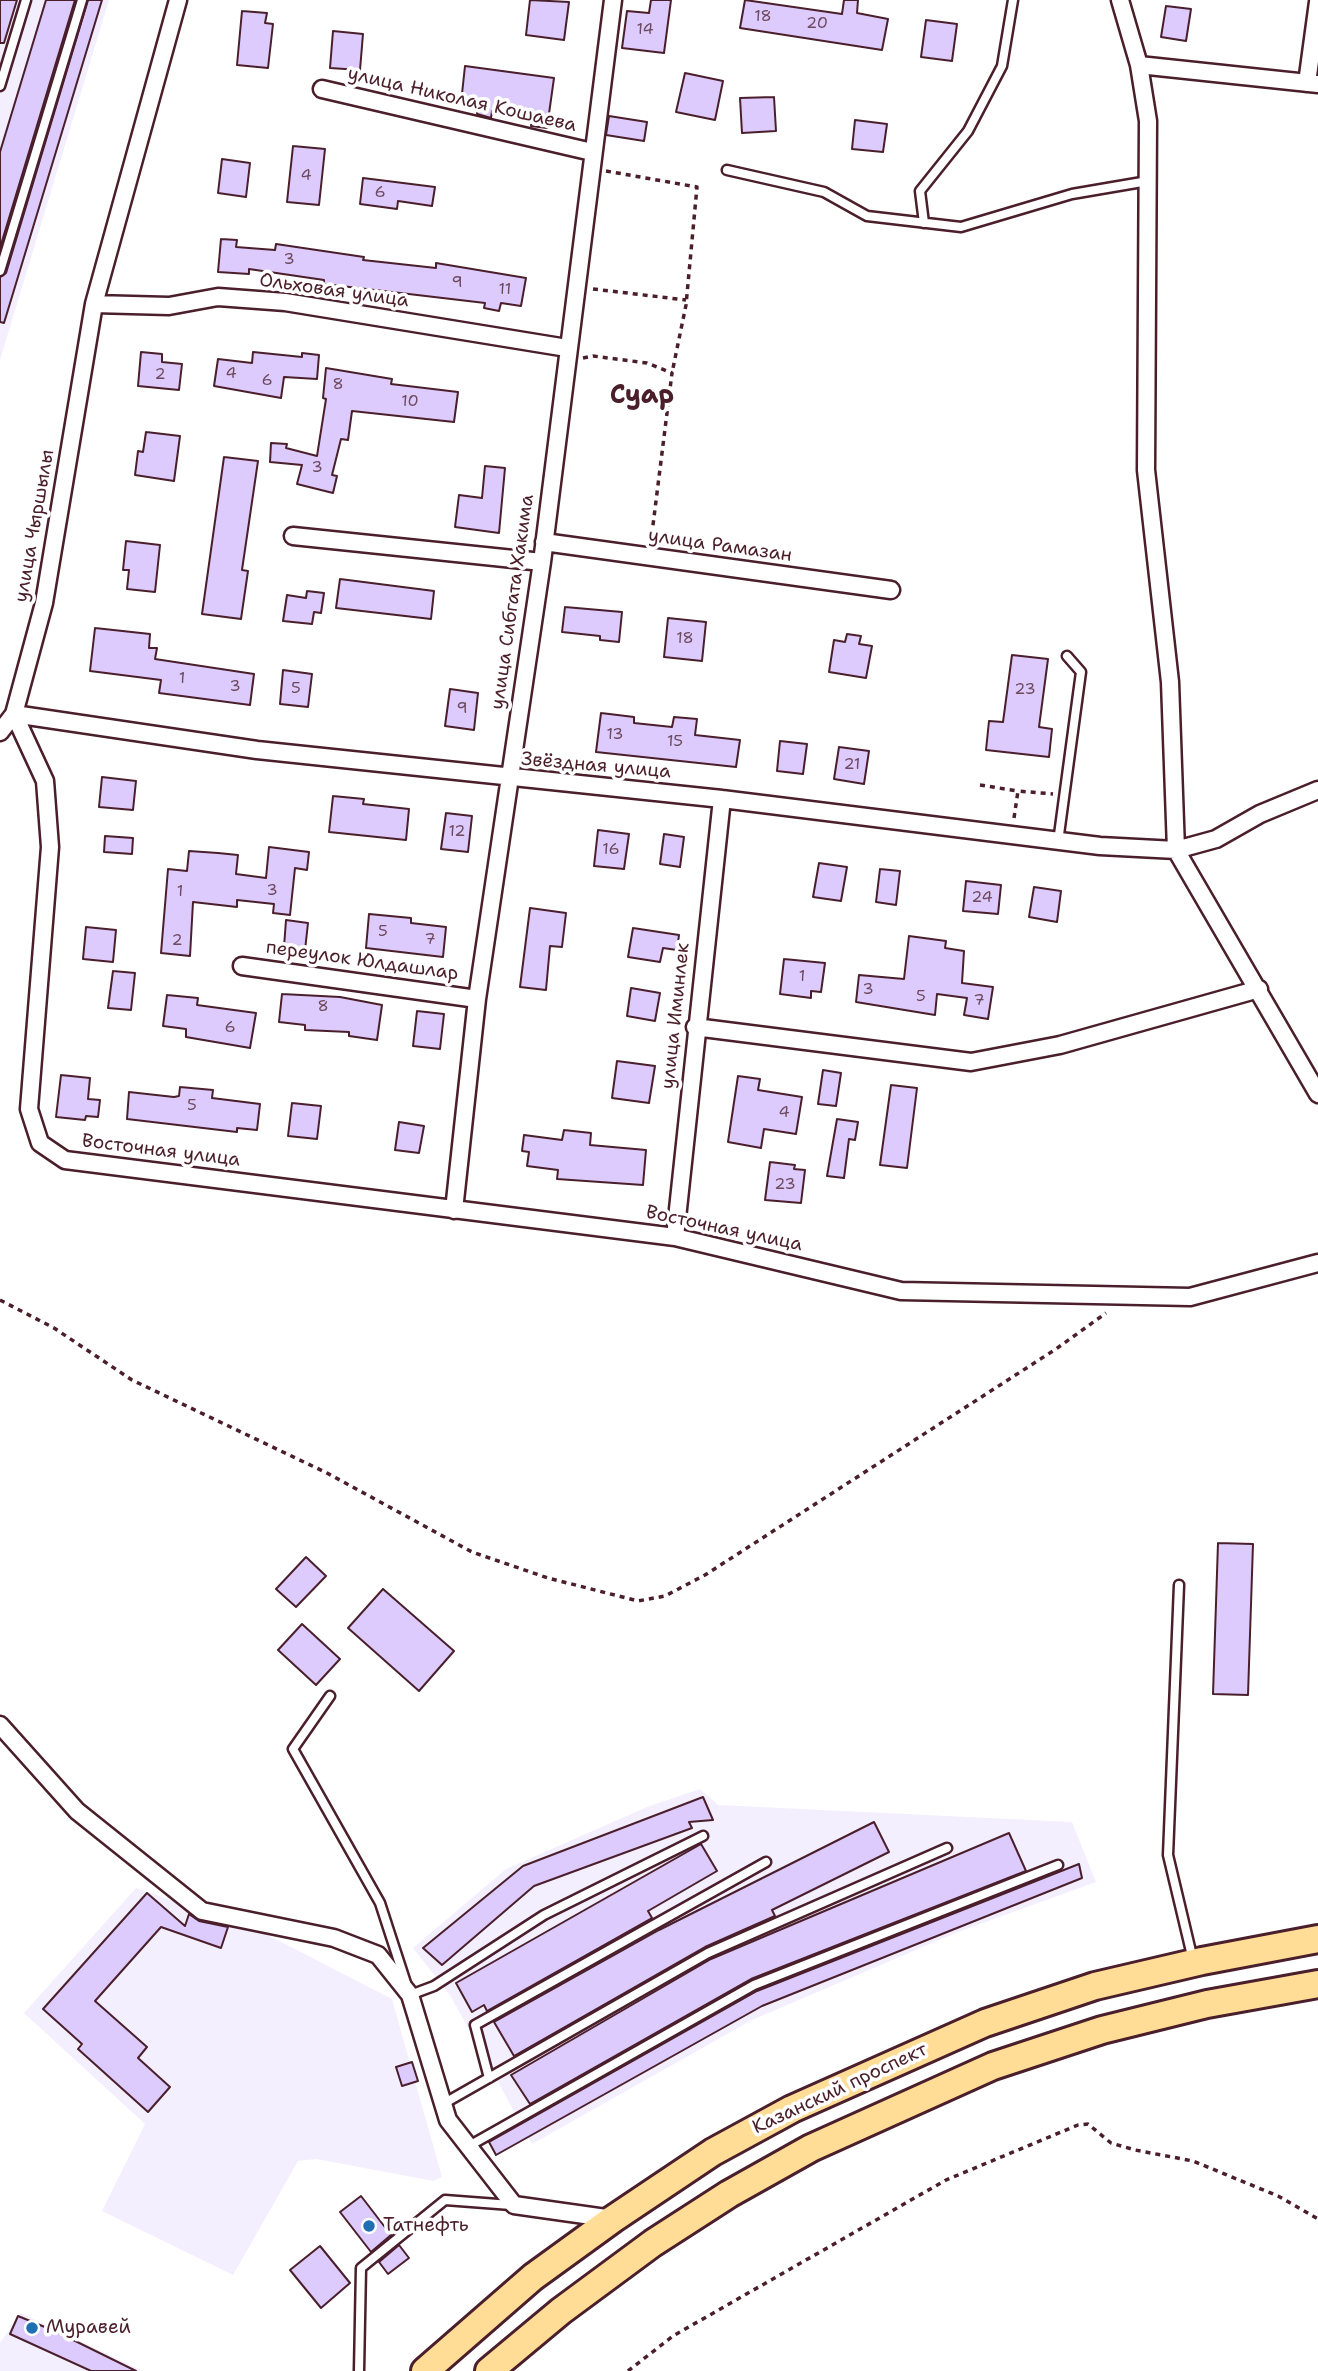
<!DOCTYPE html>
<meta charset="utf-8">
<style>
body{margin:0}
canvas{display:block;background:#fff}
</style>
<canvas width="1318" height="2371"></canvas>
<script>
const c = document.querySelector('canvas').getContext('2d');
c.lineJoin = 'round';
function fillPath(path, color) { c.fillStyle = color; c.fill(path, 'evenodd'); }
const toPath = rows => new Path2D(rows.map(r => 'M' + r).join(''));
function stroke(path, color, width, dash) { c.strokeStyle = color; c.lineWidth = width; c.lineCap = dash ? 'butt' : 'round'; c.setLineDash(dash || []); c.stroke(path); }
function drawText(font, color, halo, rows, align = 'center') {
  c.font = font + ' "Shantell Sans",sans-serif'; c.lineWidth = 7; c.setLineDash([]); c.textBaseline = 'middle'; c.strokeStyle = halo; c.fillStyle = color; for (const [text, x, y, turn = 0] of rows) {
    c.save(); c.translate(x, y); c.rotate((+turn || 0) * Math.PI / 180); c.textAlign = isNaN(turn) ? turn : align; if (halo) c.strokeText(text, 0, 0); c.fillText(text, 0, 0); c.restore();
  }
}
fillPath(toPath([
 [0,0,109,0,0,360],
 [700,1789,718,1805,1072,1822,1096,1882,958,1932,752,2020,532,2144,450,1995,413,1948,506,1869,647,1807],
 [136,1888,258,1930,392,1999,442,2177,433,2181,317,2159,298,2161,233,2275,102,2211,145,2124,24,2013],
 [21,2313,143,2371,0,2371,0,2343]
]), '#f4effe');
const building = toPath([
 [0,0,17,0,4,43,0,43,0,0],
 [46,0,75,0,0,248,0,152,46,0],
 [88,0,102,0,4,323,0,322,0,277,6,273,88,0],
 [530,0,569,2,564,40,526,35,530,0],
 [651,0,671,0,664,53,622,48,627,11,649,13,651,0],
 [745,0,842,14,844,0,858,0,857,13,888,19,882,50,740,28,745,0],
 [1166,6,1191,9,1186,41,1161,37,1166,6],
 [242,11,267,13,265,23,273,24,268,68,237,65,242,11],
 [926,20,957,24,952,61,921,57,926,20],
 [333,31,363,34,360,70,330,68,333,31],
 [465,66,554,78,547,128,531,126,532,117,492,111,491,118,477,114,478,105,461,103,465,66],
 [685,73,723,81,715,120,676,112,685,73],
 [774,97,776,131,742,133,740,98,774,97],
 [609,116,647,122,644,141,606,135,609,116],
 [855,120,887,124,883,152,852,149,855,120],
 [293,146,325,149,319,205,287,202,293,146],
 [222,159,250,163,246,197,218,193,222,159],
 [363,178,435,187,432,206,398,201,397,209,360,204,363,178],
 [221,239,237,240,236,247,275,250,276,244,364,257,363,260,436,268,436,263,526,278,521,306,501,303,499,311,484,308,485,303,324,284,324,280,249,269,249,274,218,272,221,239],
 [141,352,162,354,162,362,182,364,179,390,138,386,141,352],
 [253,352,302,357,302,353,319,355,317,379,284,377,281,398,214,386,218,359,252,363,253,352],
 [326,368,392,379,391,384,458,392,454,422,352,411,348,440,341,439,332,475,337,476,333,493,297,484,302,465,270,462,271,443,287,444,286,448,317,456,326,399,323,398,326,368],
 [146,432,180,436,174,481,135,475,138,451,143,452,146,432],
 [224,457,258,461,242,570,248,571,241,619,202,614,224,457],
 [485,466,505,468,499,533,455,527,459,495,482,498,485,466],
 [126,541,160,545,155,592,127,589,129,570,123,570,126,541],
 [340,579,434,591,431,619,336,608,340,579],
 [307,591,324,593,321,613,314,612,312,624,283,621,287,595,306,598,307,591],
 [565,607,622,612,619,642,600,640,600,636,562,632,565,607],
 [668,618,706,622,702,661,664,657,668,618],
 [95,628,150,634,149,648,157,648,155,659,254,674,250,705,159,693,161,680,90,671,95,628],
 [847,634,861,636,859,644,872,646,866,678,829,672,834,640,845,642,847,634],
 [1012,655,1048,659,1039,727,1052,729,1049,757,986,750,989,721,1003,722,1012,655],
 [283,670,312,674,308,707,280,704,283,670],
 [450,689,478,693,474,730,445,726,450,689],
 [601,713,634,717,634,723,672,727,674,717,697,719,695,735,740,740,736,767,596,752,601,713],
 [780,741,807,744,803,774,777,771,780,741],
 [839,747,869,751,864,784,834,779,839,747],
 [102,777,136,781,133,810,99,807,102,777],
 [333,796,364,799,363,804,409,809,406,840,329,832,333,796],
 [446,813,472,816,468,852,441,849,446,813],
 [598,830,629,834,624,869,594,866,598,830],
 [664,834,684,837,680,867,660,864,664,834],
 [105,836,133,838,132,854,104,852,105,836],
 [269,847,309,852,307,870,295,868,290,915,273,913,274,904,237,900,237,907,193,902,190,956,161,953,168,869,187,871,189,851,218,853,238,855,236,874,266,878,269,847],
 [819,863,847,867,841,901,813,897,819,863],
 [880,869,900,871,896,905,876,902,880,869],
 [966,881,1001,885,998,914,963,911,966,881],
 [1034,887,1061,891,1057,922,1029,917,1034,887],
 [530,908,566,913,562,947,550,946,546,990,520,987,530,908],
 [369,914,411,918,411,923,446,927,443,957,366,948,369,914],
 [286,920,308,923,305,950,284,947,286,920],
 [86,927,116,930,113,962,83,959,86,927],
 [633,928,679,935,677,950,663,948,660,962,628,957,633,928],
 [909,936,946,941,945,948,964,951,962,983,993,987,988,1019,964,1015,967,998,937,994,935,1015,856,1002,859,975,904,979,909,936],
 [784,959,825,963,821,992,811,991,811,998,780,994,784,959],
 [113,971,135,973,131,1010,108,1008,113,971],
 [631,988,660,993,655,1021,627,1016,631,988],
 [282,994,340,997,382,1005,377,1040,349,1036,349,1032,305,1030,305,1025,279,1022,282,994],
 [167,995,198,998,197,1005,256,1013,250,1048,186,1037,186,1029,163,1026,167,995],
 [417,1011,444,1014,440,1049,413,1046,417,1011],
 [617,1061,655,1066,649,1103,612,1098,617,1061],
 [823,1070,841,1073,836,1106,818,1104,823,1070],
 [61,1075,90,1078,88,1099,100,1100,98,1117,86,1116,85,1120,56,1117,61,1075],
 [738,1076,760,1079,758,1090,802,1097,796,1134,764,1129,761,1148,728,1142,738,1076],
 [891,1085,917,1088,907,1168,880,1165,891,1085],
 [180,1087,213,1090,212,1098,260,1104,257,1130,237,1128,237,1132,127,1119,129,1092,174,1097,179,1096,180,1087],
 [292,1103,321,1106,317,1139,288,1136,292,1103],
 [837,1119,858,1122,855,1140,849,1139,844,1178,827,1176,837,1119],
 [399,1122,424,1126,419,1153,395,1150,399,1122],
 [564,1130,591,1133,590,1145,646,1150,643,1185,557,1179,558,1170,527,1166,529,1152,522,1151,524,1135,562,1140,564,1130],
 [770,1162,795,1165,794,1169,805,1170,801,1203,765,1200,770,1162],
 [1218,1543,1253,1544,1248,1695,1213,1694,1218,1543],
 [306,1557,326,1576,296,1607,276,1589,306,1557],
 [383,1589,454,1651,419,1691,348,1628,383,1589],
 [302,1624,340,1659,316,1685,278,1650,302,1624],
 [703,1797,713,1820,689,1822,692,1828,534,1886,442,1965,423,1948,523,1866,703,1797],
 [874,1822,889,1852,772,1910,775,1916,705,1947,514,2056,494,2022,659,1930,874,1822],
 [1009,1833,1026,1871,751,1979,530,2104,511,2075,711,1959,1009,1833],
 [701,1844,717,1871,648,1911,652,1918,487,2011,484,2005,472,2012,456,1983,701,1844],
 [1079,1864,1082,1878,762,2006,496,2155,489,2142,757,1991,1079,1864],
 [147,1893,185,1926,189,1914,199,1921,228,1927,221,1948,161,1927,95,2001,147,2047,138,2058,170,2087,148,2112,78,2049,82,2044,43,2009,147,1893],
 [412,2062,418,2081,402,2086,396,2067,412,2062],
 [361,2196,391,2235,371,2252,340,2212,361,2196],
 [399,2245,409,2258,388,2274,379,2262,399,2245],
 [320,2246,350,2283,321,2308,290,2270,320,2246],
 [18,2316,57,2332,136,2371,91,2371,10,2334,18,2316]
]);
fillPath(building, '#dccbfc');
stroke(building, '#4a1f2b', 2);
const lane = toPath([
 [0,86,26,0],
 [727,170,824,192,867,216,961,227,1072,194,1148,181],
 [924,223,920,191,968,131,1002,66,1013,0],
 [0,271,82,0],
 [1058,842,1081,672,1067,656],
 [1179,1585,1168,1855,1193,1960],
 [330,1696,293,1749,380,1903,406,1983],
 [410,1995,434,1986,544,1915,703,1836],
 [489,2078,475,2025,766,1862],
 [443,2104,708,1953,947,1848],
 [469,2146,754,1985,1058,1865],
 [359,2371,361,2268,445,2200,511,2205]
]);
const street = toPath([
 [178,0,94,304,44,603,14,714,45,781,50,847,29,1109,40,1143,65,1160,675,1237,901,1291,1190,1297,1318,1263],
 [1120,0,1139,65,1148,121,1146,470,1170,682,1176,850,1318,1094],
 [1139,65,1318,84],
 [1307,83,1318,2],
 [322,89,592,152],
 [94,304,169,306,218,297,285,302,567,348],
 [293,536,542,562],
 [544,542,891,590],
 [14,714,257,750,722,799,1100,846,1176,850,1216,839,1260,814,1318,790],
 [0,732,14,714],
 [242,966,477,999],
 [695,1027,971,1062,1060,1045,1259,989],
 [454,1210,477,999,542,562,613,0],
 [675,1237,722,799],
 [0,1725,77,1811,202,1911,334,1938,378,1955,410,1995,448,2120,514,2205,613,2219]
]);
const primary = toPath([
 [425,2371,533,2277,613,2219,713,2152,792,2109,985,2023,1095,1986,1202,1961,1318,1939],
 [489,2371,561,2311,653,2243,729,2194,811,2148,993,2066,1102,2030,1207,2004,1318,1984]
]);
stroke(lane, '#4a1f2b', 13);
stroke(street, '#4a1f2b', 21);
stroke(primary, '#4a1f2b', 32);
stroke(toPath([
 [606,171,697,187,686,305,672,373],
 [593,289,686,300],
 [583,358,593,356,647,363,672,373,651,541],
 [980,785,1018,791],
 [1014,818,1018,791,1053,794],
 [0,1300,54,1328,132,1380,327,1473,472,1552,548,1578,638,1601,665,1596,705,1575,1056,1349,1106,1313],
 [628,2371,673,2336,946,2180,1078,2125,1088,2124,1111,2143,1135,2150,1193,2161,1278,2196,1318,2219]
]), '#4a1f2b', 3.5, [5, 5]);
stroke(lane, '#fff', 8);
stroke(street, '#fff', 16);
stroke(primary, '#ffdd96', 26);
for (const [x, y, r, color] of [
 [369,2226,7,"#1f6fb2"],
 [32,2328,7,"#1f6fb2"]
]) { const dot = new Path2D(); dot.arc(x, y, r, 0, 2 * Math.PI); c.fillStyle = color; c.fill(dot); stroke(dot, '#fff', 2.5); }
drawText('16px', '#6e4a5f', null, [
 ["18",763,17],
 ["20",817,24],
 ["14",645,30],
 ["4",306,176],
 ["6",380,193],
 ["3",289,260],
 ["9",457,283],
 ["11",505,290],
 ["4",231,374],
 ["2",160,375],
 ["6",267,381],
 ["8",338,385],
 ["10",410,402],
 ["3",317,468],
 ["18",685,639],
 ["1",182,679],
 ["3",235,687],
 ["5",296,689],
 ["23",1025,690],
 ["9",462,709],
 ["13",615,735],
 ["15",675,742],
 ["21",852,765],
 ["12",457,832],
 ["16",611,850],
 ["3",272,891],
 ["1",180,892],
 ["24",982,898],
 ["5",383,932],
 ["7",430,940],
 ["2",177,941],
 ["1",802,977],
 ["3",868,990],
 ["5",921,997],
 ["7",979,1001],
 ["8",323,1007],
 ["6",230,1028],
 ["5",192,1106],
 ["4",784,1113],
 ["23",785,1185]
]);
drawText('19px', '#4a1f2b', '#fff', [
 ["улица Николая Кошаева",462,100,13],
 ["Ольховая улица",334,291,8],
 ["улица Чыршылы",35,526,-80],
 ["улица Рамазан",720,546,8],
 ["улица Сибгата Хакима",513,602,-82],
 ["Звёздная улица",596,766,5],
 ["переулок Юлдашлар",362,961,8],
 ["улица Иминлек",676,1016,-84],
 ["Восточная улица",161,1151,7],
 ["Восточная улица",724,1229,12],
 ["Казанский проспект",840,2089,-25]
]);
drawText('19px', '#4a1f2b', '#fff', [
 ["Татнефть",383,2226],
 ["Муравей",46,2328]
], 'left');
drawText('bold 26px', '#4a1f2b', '#fff', [
 ["Суар",642,396]
]);
</script>
